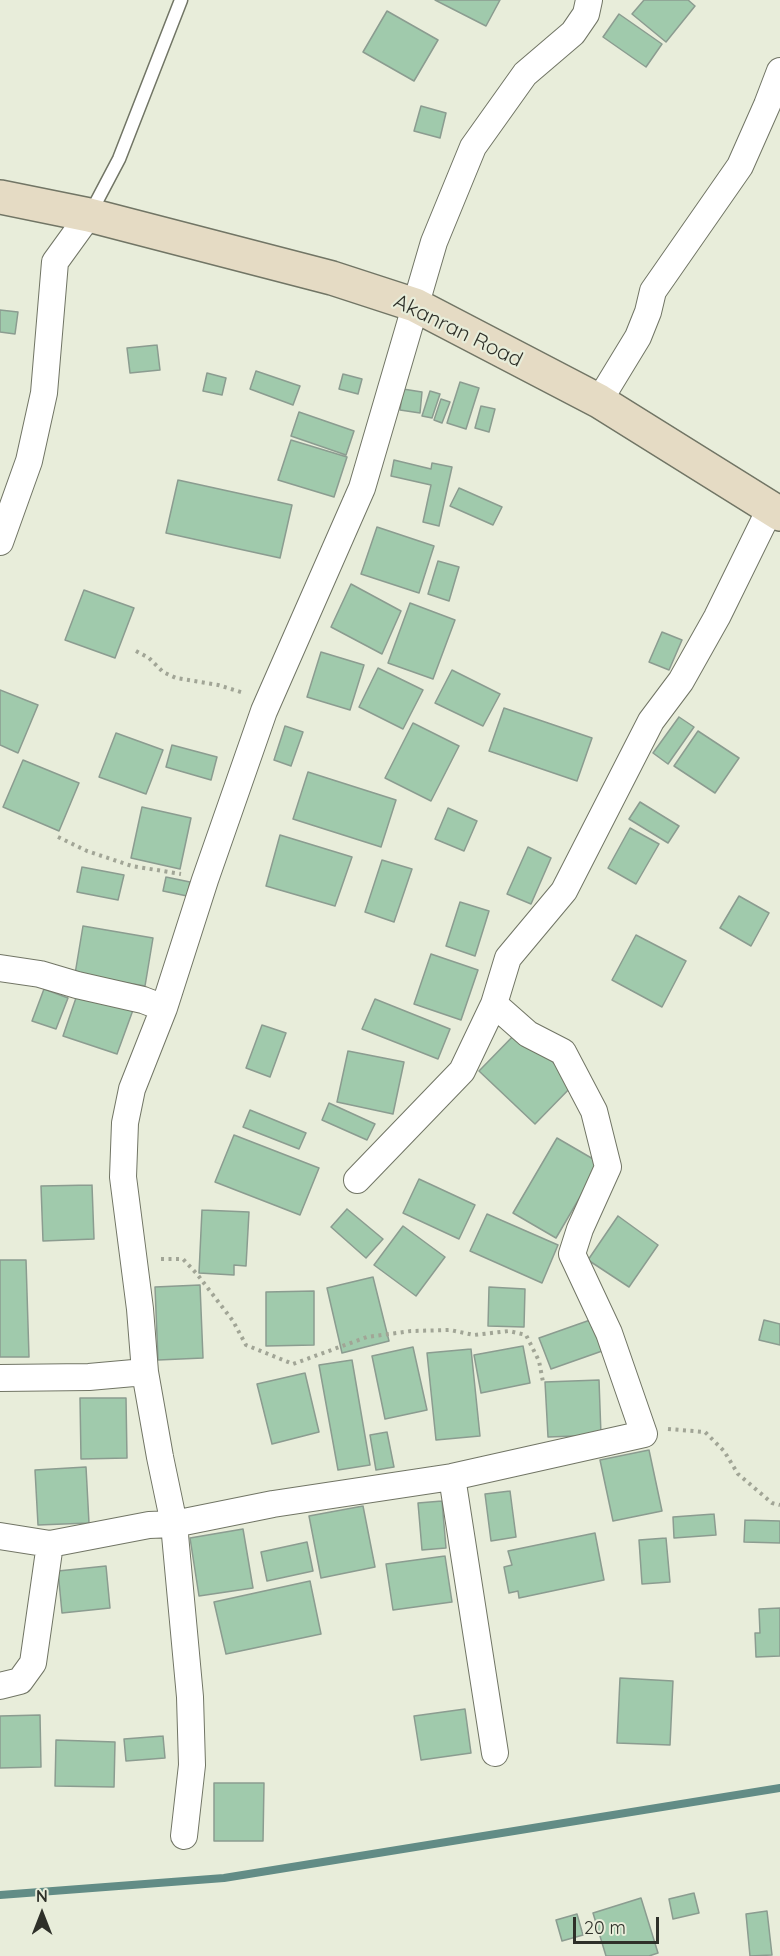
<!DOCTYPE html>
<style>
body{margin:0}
#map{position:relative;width:780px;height:1956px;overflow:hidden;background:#e8edda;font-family:Quicksand,sans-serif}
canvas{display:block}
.north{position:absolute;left:12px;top:1884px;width:60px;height:60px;-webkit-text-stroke:4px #e8edda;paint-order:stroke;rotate:0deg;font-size:16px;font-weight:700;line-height:24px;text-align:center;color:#2e3029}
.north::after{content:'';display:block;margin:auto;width:21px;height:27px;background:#2e3029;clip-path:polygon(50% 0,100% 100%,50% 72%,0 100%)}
.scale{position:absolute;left:573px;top:1917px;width:86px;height:27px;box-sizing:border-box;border:3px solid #2e3029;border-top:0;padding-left:8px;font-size:18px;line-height:21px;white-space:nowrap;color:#2e3029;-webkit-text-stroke:4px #e8edda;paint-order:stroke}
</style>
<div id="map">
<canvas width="780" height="1956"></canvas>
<div class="north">N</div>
<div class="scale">20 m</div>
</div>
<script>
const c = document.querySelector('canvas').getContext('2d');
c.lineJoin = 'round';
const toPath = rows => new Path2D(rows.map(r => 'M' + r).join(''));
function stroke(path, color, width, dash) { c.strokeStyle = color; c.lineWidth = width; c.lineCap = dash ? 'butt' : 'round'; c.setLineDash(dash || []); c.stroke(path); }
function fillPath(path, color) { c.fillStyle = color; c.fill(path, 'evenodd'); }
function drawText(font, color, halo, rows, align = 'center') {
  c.font = font + ' Quicksand,sans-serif'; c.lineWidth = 4.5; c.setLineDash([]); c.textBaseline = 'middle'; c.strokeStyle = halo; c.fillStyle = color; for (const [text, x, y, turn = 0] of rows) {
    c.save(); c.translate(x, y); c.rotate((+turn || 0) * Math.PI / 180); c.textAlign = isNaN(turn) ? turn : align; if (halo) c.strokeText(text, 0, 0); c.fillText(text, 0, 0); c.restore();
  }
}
stroke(toPath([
 [0,1895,224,1878,780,1788]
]), '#628c86', 8);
const building = toPath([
 [435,0,500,0,486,26,435,0],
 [644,0,688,0,695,6,666,42,632,14,644,0],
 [387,11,438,40,414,81,363,52,387,11],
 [619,14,662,44,646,67,603,37,619,14],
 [421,106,446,113,440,138,414,131,421,106],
 [0,310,18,312,15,334,0,332,0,310],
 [157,345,160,370,130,373,127,348,157,345],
 [256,371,300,386,293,405,250,389,256,371],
 [207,373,226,378,222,395,203,391,207,373],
 [343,374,362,379,358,394,339,389,343,374],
 [460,382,479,388,466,429,447,423,460,382],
 [403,389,422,392,420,413,400,410,403,389],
 [430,391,440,394,432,418,422,416,430,391],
 [441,399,450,402,442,423,434,420,441,399],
 [481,406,495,409,489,432,475,428,481,406],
 [299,412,354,431,346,455,291,436,299,412],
 [291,440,347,457,334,497,278,480,291,440],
 [394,460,431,469,432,463,452,467,439,526,423,522,431,485,391,476,394,460],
 [178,480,292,505,280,558,166,533,178,480],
 [459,488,502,507,493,525,450,506,459,488],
 [377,527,434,546,419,593,361,574,377,527],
 [438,561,459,567,449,601,428,594,438,561],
 [351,584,401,611,382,654,331,627,351,584],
 [84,590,134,608,115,658,65,640,84,590],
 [410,603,455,620,433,679,388,663,410,603],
 [662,632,682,640,669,670,649,662,662,632],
 [321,652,364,665,350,710,307,697,321,652],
 [378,668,423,690,403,729,359,707,378,668],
 [452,670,500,694,483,726,435,703,452,670],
 [0,690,38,705,18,753,0,745,0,690],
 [504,708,592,738,577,781,489,751,504,708],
 [679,717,694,727,668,764,653,753,679,717],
 [413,723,459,746,431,801,385,778,413,723],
 [285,726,303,732,291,766,274,760,285,726],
 [698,731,739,758,715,793,674,766,698,731],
 [116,733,163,750,146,794,99,777,116,733],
 [172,745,217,757,211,780,166,767,172,745],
 [23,760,79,783,59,831,3,807,23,760],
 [308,772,396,800,381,847,293,819,308,772],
 [640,802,679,826,668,843,629,819,640,802],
 [142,807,191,818,180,869,131,858,142,807],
 [448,808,477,821,464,851,435,839,448,808],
 [630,828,659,844,636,884,608,868,630,828],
 [280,835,352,857,335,906,266,886,280,835],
 [528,847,551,858,531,904,507,894,528,847],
 [382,860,412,869,394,922,365,912,382,860],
 [82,867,124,875,118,900,77,892,82,867],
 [166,877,190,882,187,896,163,891,166,877],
 [739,896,769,913,751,946,720,928,739,896],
 [460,902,489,911,475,956,446,946,460,902],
 [83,926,153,938,145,986,75,974,83,926],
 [636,935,686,961,662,1007,612,980,636,935],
 [431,954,478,970,461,1020,414,1004,431,954],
 [44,989,68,998,56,1029,32,1021,44,989],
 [78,992,133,1010,117,1054,63,1036,78,992],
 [375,999,450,1029,438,1059,362,1029,375,999],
 [262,1025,286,1033,270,1077,246,1068,262,1025],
 [519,1030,575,1083,535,1124,479,1071,519,1030],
 [348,1051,404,1062,393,1114,337,1102,348,1051],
 [329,1103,375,1124,367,1140,322,1120,329,1103],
 [250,1110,306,1133,299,1149,243,1127,250,1110],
 [234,1135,319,1168,300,1215,215,1182,234,1135],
 [557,1138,600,1163,556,1238,513,1213,557,1138],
 [419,1179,475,1205,459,1239,403,1213,419,1179],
 [92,1185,94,1239,43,1241,41,1186,92,1185],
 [347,1209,383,1239,366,1258,331,1227,347,1209],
 [202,1210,249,1212,246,1266,234,1265,234,1275,199,1273,202,1210],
 [487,1214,558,1245,542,1283,470,1251,487,1214],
 [618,1216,658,1245,629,1287,588,1260,618,1216],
 [403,1226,445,1257,416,1296,374,1265,403,1226],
 [0,1260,26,1260,29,1357,0,1357,0,1260],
 [373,1277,389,1341,342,1353,327,1288,373,1277],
 [200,1285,203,1358,158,1360,155,1287,200,1285],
 [489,1287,525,1289,524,1327,488,1326,489,1287],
 [314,1291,314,1345,266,1346,266,1292,314,1291],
 [593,1319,605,1350,551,1369,539,1338,593,1319],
 [764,1320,780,1324,780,1345,759,1340,764,1320],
 [523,1346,530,1383,481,1393,474,1355,523,1346],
 [413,1347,427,1410,385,1419,372,1356,413,1347],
 [471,1349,480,1436,436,1440,427,1353,471,1349],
 [352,1360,370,1465,338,1470,319,1365,352,1360],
 [305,1373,319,1432,272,1444,257,1384,305,1373],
 [599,1380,601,1435,548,1437,545,1382,599,1380],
 [80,1398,126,1398,127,1458,81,1459,80,1398],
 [387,1432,394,1467,376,1470,370,1435,387,1432],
 [649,1450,662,1511,613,1521,600,1460,649,1450],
 [86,1467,89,1523,38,1525,35,1470,86,1467],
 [510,1491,516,1537,491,1541,485,1494,510,1491],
 [442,1501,446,1548,422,1550,418,1503,442,1501],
 [363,1506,375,1567,321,1578,309,1516,363,1506],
 [714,1514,716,1535,674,1538,673,1517,714,1514],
 [745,1520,780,1521,780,1543,744,1542,745,1520],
 [243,1529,253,1588,199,1596,190,1538,243,1529],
 [595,1533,604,1580,519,1598,518,1591,509,1593,504,1567,512,1565,508,1551,595,1533],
 [666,1538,670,1582,642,1584,639,1540,666,1538],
 [307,1542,313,1571,267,1581,261,1552,307,1542],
 [445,1556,452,1602,393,1610,386,1564,445,1556],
 [106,1566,110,1608,62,1613,58,1571,106,1566],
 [310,1581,321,1634,226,1654,214,1602,310,1581],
 [780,1608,780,1656,756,1657,755,1633,760,1633,759,1609,780,1608],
 [620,1678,673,1681,670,1745,617,1743,620,1678],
 [465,1709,471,1753,421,1760,414,1716,465,1709],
 [40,1715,41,1767,0,1768,0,1716,40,1715],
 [163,1736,165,1758,126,1761,124,1739,163,1736],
 [56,1740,115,1742,114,1787,55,1786,56,1740],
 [214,1783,264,1783,263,1841,214,1841,214,1783],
 [694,1893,699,1913,673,1919,669,1899,694,1893],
 [641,1898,658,1953,649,1956,606,1956,593,1913,641,1898],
 [767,1911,772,1955,750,1956,746,1914,767,1911],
 [577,1914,583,1935,562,1941,556,1920,577,1914]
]);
fillPath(building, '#a0caac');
stroke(building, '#8b9c90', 1.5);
const service = toPath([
 [90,214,119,159,181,0]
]);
const minor = toPath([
 [599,401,638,337,648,312,653,291,740,166,767,105,780,71],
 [0,542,29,461,44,393,55,262,89,215],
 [0,968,40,974,77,985,143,1000,164,1008],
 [357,1180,462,1071,494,1004,508,958,564,891,651,721,681,681,717,617,771,507],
 [0,1378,89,1377,145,1372],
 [452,1477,495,1753],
 [0,1536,50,1544,149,1525,174,1524,273,1504,452,1477,644,1434,609,1333,572,1254,580,1229,608,1167,594,1111,563,1052,528,1034,494,1004],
 [0,1686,20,1681,33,1663,50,1544],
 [184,1836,192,1765,190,1697,174,1524,160,1457,145,1372,140,1309,123,1177,125,1123,132,1089,164,1008,205,880,264,711,362,488,434,242,473,147,525,74,573,33,586,14,589,0]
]);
const secondary = toPath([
 [0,197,89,215,332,278,415,305,599,401,780,514]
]);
stroke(service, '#717565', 15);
stroke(minor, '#717565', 28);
stroke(secondary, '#717565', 36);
stroke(toPath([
 [136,651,149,658,163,672,176,678,218,685,244,693],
 [58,837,87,851,132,866,181,874],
 [161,1259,183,1259,197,1274,233,1321,246,1345,293,1364,367,1337,411,1331,450,1330,474,1335,509,1331,526,1335,539,1361,543,1382],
 [668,1429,705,1432,724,1451,738,1474,772,1503,780,1505]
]), '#a1a596', 4, [3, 4.5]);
stroke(service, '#fff', 12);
stroke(minor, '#fff', 26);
stroke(secondary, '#e5dbc4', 33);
drawText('21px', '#2e3029', '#e8edda', [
 ["Akanran Road",458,331,26]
]);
</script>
